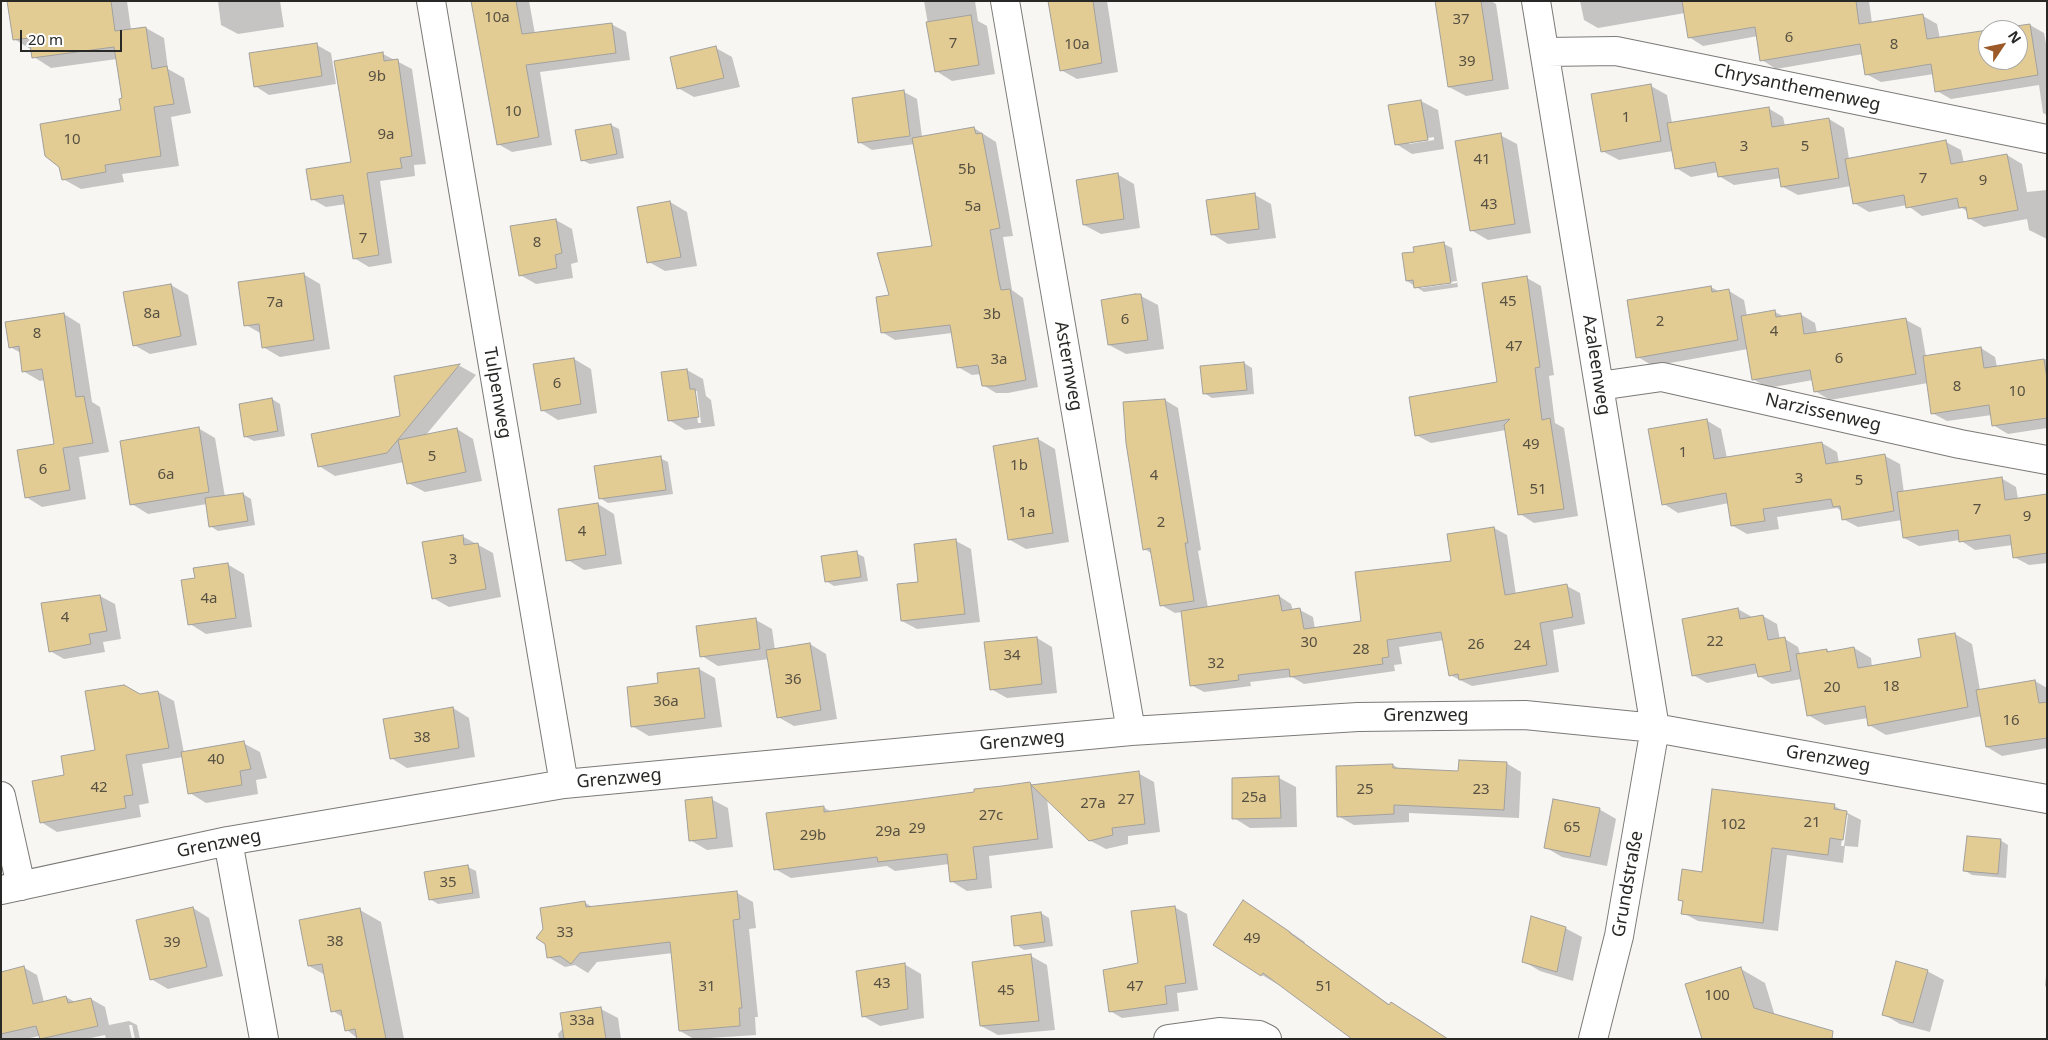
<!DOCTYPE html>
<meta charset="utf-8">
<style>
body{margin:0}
#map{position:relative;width:2048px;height:1040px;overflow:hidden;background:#f7f6f3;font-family:"Noto Sans",sans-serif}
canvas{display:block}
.frame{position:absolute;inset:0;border:2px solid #282826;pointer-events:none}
.north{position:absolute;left:1978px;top:20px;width:50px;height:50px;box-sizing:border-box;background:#fff;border:1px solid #a9a9a8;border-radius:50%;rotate:56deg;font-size:14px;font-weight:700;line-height:20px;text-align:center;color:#282826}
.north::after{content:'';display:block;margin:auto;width:18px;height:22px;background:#9d5a29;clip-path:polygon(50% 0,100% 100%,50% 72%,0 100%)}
.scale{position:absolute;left:20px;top:30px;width:102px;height:22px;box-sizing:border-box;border:2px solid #282826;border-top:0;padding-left:6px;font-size:15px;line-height:18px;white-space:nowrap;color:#282826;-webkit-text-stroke:4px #fff;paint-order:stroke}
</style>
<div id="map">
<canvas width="2048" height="1040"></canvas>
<div class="frame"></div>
<div class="north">N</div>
<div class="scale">20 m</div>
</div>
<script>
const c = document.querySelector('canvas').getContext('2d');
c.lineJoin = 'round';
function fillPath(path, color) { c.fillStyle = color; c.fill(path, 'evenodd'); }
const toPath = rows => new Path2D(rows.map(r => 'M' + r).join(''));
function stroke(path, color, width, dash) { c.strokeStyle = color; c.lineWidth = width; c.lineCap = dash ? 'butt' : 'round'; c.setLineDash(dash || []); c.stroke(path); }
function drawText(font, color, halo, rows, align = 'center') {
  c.font = font + ' "Noto Sans",sans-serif'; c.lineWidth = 4; c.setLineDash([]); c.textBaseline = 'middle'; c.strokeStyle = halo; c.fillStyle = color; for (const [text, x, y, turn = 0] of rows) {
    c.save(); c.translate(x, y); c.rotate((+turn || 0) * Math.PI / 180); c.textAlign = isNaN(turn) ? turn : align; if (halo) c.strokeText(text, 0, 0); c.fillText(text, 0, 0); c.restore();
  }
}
fillPath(toPath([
 [8,1,127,1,131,30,146,28,164,38,168,69,184,78,191,113,171,117,179,166,122,174,124,182,81,189,63,179,122,111,124,99,117,59,51,68,34,57,32,50,14,39],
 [218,1,280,1,284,27,238,34,221,25],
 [473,1,529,1,535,34,611,24,626,32,630,60,540,72,552,145,512,152,498,144],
 [924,1,975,1,978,21,987,26,995,74,952,81,936,71],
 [1049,1,1107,1,1118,72,1077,79,1061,70],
 [1436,1,1491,1,1496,4,1509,89,1466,96,1449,87],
 [1580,1,1869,1,1872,23,1923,16,1937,24,1940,39,1988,31,1988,60,2018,60,2018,30,1997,30,2030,25,2044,33,2047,49,2047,115,2043,113,2039,85,1951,99,1937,91,1934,74,1881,82,1866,74,1863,54,1776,69,1762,60,1758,36,1703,46,1689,37,1685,13,1598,28,1584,20],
 [317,45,331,53,336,84,269,95,255,86],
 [716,48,732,57,740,87,694,97,678,88],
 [383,54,412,69,426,164,414,165,415,176,380,181,392,263,369,267,354,258,346,204,326,207,312,199,352,163],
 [1651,86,1667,95,1672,123,1768,108,1783,117,1785,126,1829,119,1844,128,1849,159,1946,142,1961,150,1964,163,2007,155,2022,164,2027,192,2047,190,2047,239,2029,230,2027,219,1984,227,1969,218,1968,212,1962,208,1922,216,1907,205,1869,212,1854,203,1851,186,1798,195,1783,187,1781,178,1734,185,1719,176,1718,172,1691,177,1676,168,1673,151,1619,160,1602,151],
 [904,92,917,99,922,137,974,128,996,142,1013,236,1003,237,1012,290,1023,298,1038,387,1008,393,996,393,983,385,981,374,972,375,958,367,952,333,895,340,882,332,891,296,933,247,915,144,872,150,859,142],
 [1421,101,1438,110,1444,149,1412,154,1396,144],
 [1434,137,1434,140,1409,144,1409,141],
 [611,125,619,129,624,158,590,164,582,160],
 [1500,135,1517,144,1531,233,1488,240,1471,230],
 [1117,174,1134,184,1140,228,1101,234,1084,225],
 [1255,195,1271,204,1276,238,1228,244,1212,234],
 [670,202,687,212,697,266,665,271,649,262],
 [556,220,572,229,578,262,571,264,573,278,536,284,520,275],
 [1444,244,1452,248,1458,287,1424,292,1407,281],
 [1457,281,1457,283,1421,288,1421,286],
 [303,274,320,284,330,349,280,357,263,347,262,334,246,325],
 [1527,278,1541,286,1554,375,1549,376,1555,423,1564,428,1578,516,1534,523,1520,514,1506,430,1431,443,1416,435,1498,383],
 [171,285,188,295,197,345,150,354,134,345],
 [1711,287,1720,292,1729,291,1744,300,1747,316,1775,312,1785,317,1800,314,1815,323,1817,333,1906,320,1921,328,1926,357,1981,348,1995,357,1997,367,2047,359,2047,428,2008,434,1993,425,1992,415,1947,421,1932,413,1928,383,1830,400,1815,391,1813,380,1768,388,1753,379,1748,349,1653,366,1638,357],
 [1141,296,1158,305,1164,349,1126,354,1109,345],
 [64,314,80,324,92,402,100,407,109,452,79,457,86,499,42,507,26,497,56,445,45,380,40,381,23,371,21,353,10,347],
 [574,359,591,369,597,413,558,420,542,410],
 [1244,363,1252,368,1254,394,1212,398,1204,393],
 [460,366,476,375,425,436,457,429,473,439,482,481,425,492,408,483,404,462,335,476,319,466,401,417,395,377],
 [687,370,703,379,706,396,711,400,715,426,685,430,669,420],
 [694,391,697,391,701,423,698,423],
 [272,399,280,404,285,436,254,441,246,437],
 [1165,400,1178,408,1201,550,1198,551,1208,608,1279,596,1291,604,1293,611,1300,610,1313,617,1315,629,1363,622,1453,562,1494,528,1507,535,1516,595,1567,586,1580,593,1585,624,1553,630,1559,672,1472,686,1450,675,1444,640,1399,647,1402,664,1394,665,1395,671,1304,684,1292,677,1250,682,1251,686,1204,692,1191,685,1182,612,1175,613,1161,605,1153,554,1144,549],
 [1706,420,1721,429,1727,458,1822,443,1837,452,1839,463,1885,456,1900,464,1904,493,2001,478,2016,487,2018,499,2047,495,2047,563,2029,565,2014,557,2013,545,1975,550,1960,540,1919,546,1904,538,1902,520,1858,527,1843,519,1842,512,1837,508,1777,517,1779,529,1747,534,1733,526,1729,503,1678,513,1664,504],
 [198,428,215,438,225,497,243,494,251,499,255,525,218,531,210,526,207,504,148,514,132,504],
 [1038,439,1055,449,1069,542,1026,549,1010,540],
 [660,458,668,462,673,494,608,503,600,498],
 [598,504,614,514,622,564,584,570,568,560],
 [462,536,493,553,501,597,449,607,433,598],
 [956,541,971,549,980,622,917,629,902,621,919,583,915,545],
 [856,553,864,557,868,581,834,586,826,581],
 [227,564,244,574,252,627,206,634,190,624,196,579],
 [100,596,115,604,121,639,103,642,105,652,64,659,50,651],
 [1738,609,1752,617,1763,616,1777,624,1780,640,1785,639,1798,647,1800,654,1827,650,1831,653,1854,648,1871,658,1872,667,1923,658,1955,634,1972,644,1980,690,2035,681,2047,688,2047,748,2002,756,1987,747,1982,716,1886,735,1869,725,1868,718,1825,725,1808,715,1802,679,1772,684,1759,676,1758,673,1707,683,1693,675],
 [756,620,772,629,775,650,810,644,826,654,837,719,794,726,778,717,769,659,718,666,702,656],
 [1037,638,1052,647,1057,693,1007,698,991,689],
 [699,669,715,678,722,727,649,736,632,726,659,684],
 [158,692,174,701,184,753,243,743,260,752,267,778,256,780,258,794,206,803,190,793,183,757,142,764,149,803,139,805,141,817,57,832,41,822,66,776,97,751,139,695],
 [453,708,469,718,475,757,407,768,391,758],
 [1506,763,1521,772,1519,818,1409,813,1409,822,1354,825,1338,816,1393,765,1400,769,1459,773],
 [1138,773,1154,782,1160,832,1128,836,1128,844,1106,849,1089,840,1047,799,1053,848,989,856,992,888,967,891,951,881,949,864,895,871,887,866,791,878,775,869,823,807,832,812,976,793,1030,783,1034,786],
 [1279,778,1296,787,1297,827,1250,828,1234,818],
 [711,799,728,808,733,847,707,850,690,840],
 [1834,806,1861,820,1858,847,1845,846,1843,863,1787,855,1778,931,1698,921,1683,913,1684,902,1679,900,1703,873],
 [1845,815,1848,815,1844,846,1841,846],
 [1599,809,1616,819,1607,866,1562,857,1545,847],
 [2000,840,2008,845,2006,878,1972,875,1964,870],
 [468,867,476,871,480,898,438,904,430,899],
 [737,893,753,902,756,928,749,929,758,1017,755,1017,756,1035,694,1039,680,1031,673,953,597,962,588,973,575,965,565,967,548,957,584,902,594,908],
 [1174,907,1187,914,1198,990,1177,993,1179,1011,1122,1018,1110,1011],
 [193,908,209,918,223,976,168,989,151,979],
 [360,910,381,922,404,1039,358,1039,347,1030,344,1018,333,1011,325,975,309,966],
 [1258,910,1305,942,1304,943,1390,1005,1391,1003,1420,1020,1448,1039,1364,1039,1278,982,1277,984,1262,975,1215,945],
 [1041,913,1049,918,1053,946,1024,950,1016,945],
 [1565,928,1582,937,1573,981,1540,971,1523,961],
 [1031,956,1047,965,1055,1030,998,1035,981,1026],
 [904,964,921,974,924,1018,880,1026,863,1016],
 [2047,965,2047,987,2045,986],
 [23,967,37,975,44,1002,66,997,75,1002,91,999,105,1007,109,1025,129,1021,137,1025,140,1039,135,1039,132,1025,129,1025,132,1039,106,1039,105,1035,86,1039,41,1039,39,1036,26,1039,1,1039,1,973],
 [1741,969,1765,983,1775,1016,1810,1025,1832,1039,1701,1039,1702,1033],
 [1927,971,1944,980,1930,1032,1900,1024,1883,1014],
 [601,1009,618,1018,621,1039,559,1039,558,1034,563,1028]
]), '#0003');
const building = toPath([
 [7,1,111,1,115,31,146,27,152,69,167,66,174,104,154,107,161,156,105,165,106,172,62,180,59,167,45,156,40,124,121,110,119,99,122,98,114,47,32,58,29,38,13,40,7,1],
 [471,1,516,1,522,34,612,23,616,53,526,65,539,137,497,145,471,1],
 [1048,1,1093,1,1102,63,1060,71,1048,1],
 [1435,1,1481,1,1493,80,1448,87,1435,1],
 [1682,1,1856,1,1859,24,1923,14,1927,39,1988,30,1988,60,2018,60,2018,30,1989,30,2030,24,2038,75,1935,92,1931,64,1865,75,1860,44,1760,61,1755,27,1688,38,1682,1],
 [971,15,979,65,935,72,926,22,971,15],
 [317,43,322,76,254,87,249,53,317,43],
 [716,46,724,78,677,89,670,57,716,46],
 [383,52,384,61,398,59,412,156,400,158,402,168,367,173,379,255,353,259,343,195,311,200,306,169,351,162,334,61,383,52],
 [1651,84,1661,141,1601,152,1591,94,1651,84],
 [904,90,910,136,858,143,852,98,904,90],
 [1421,100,1428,140,1395,145,1388,105,1421,100],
 [1769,107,1772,127,1829,118,1839,178,1781,187,1778,168,1718,177,1715,162,1675,169,1667,123,1769,107],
 [611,124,617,154,581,161,575,130,611,124],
 [974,127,976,134,982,133,1000,228,990,230,999,281,1001,290,1010,289,1026,380,994,386,982,386,978,365,957,368,950,325,881,333,876,297,889,295,877,253,932,246,912,138,974,127],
 [1501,133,1515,224,1470,231,1455,141,1501,133],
 [1946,140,1951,164,2007,154,2018,210,1968,219,1966,207,1959,208,1957,198,1906,208,1904,195,1853,204,1845,159,1946,140],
 [1118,173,1124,219,1083,225,1076,180,1118,173],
 [1255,193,1259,229,1211,235,1206,200,1255,193],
 [670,201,681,257,647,263,637,207,670,201],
 [556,219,562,253,555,255,557,268,519,276,510,226,556,219],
 [1444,242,1451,283,1414,288,1413,280,1406,281,1402,253,1414,252,1413,247,1444,242],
 [304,273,314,340,262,348,259,324,244,326,238,282,304,273],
 [1527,276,1540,367,1535,368,1542,420,1550,418,1564,509,1518,515,1504,425,1510,419,1415,436,1409,397,1497,382,1482,283,1527,276],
 [171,284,181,336,133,346,123,292,171,284],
 [1711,286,1712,292,1729,289,1738,340,1636,358,1627,300,1711,286],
 [1135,294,1141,294,1148,340,1108,345,1101,300,1135,294],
 [1775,310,1776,317,1801,313,1804,334,1906,318,1916,374,1814,392,1810,370,1752,380,1741,316,1775,310],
 [64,313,76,397,84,396,93,443,63,448,70,490,25,498,17,450,54,444,42,369,22,372,19,346,9,348,5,322,64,313],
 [1981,347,1984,368,2044,359,2047,379,2047,418,1992,426,1989,405,1931,414,1923,356,1981,347],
 [574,358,581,404,541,411,533,364,574,358],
 [1244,362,1247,390,1203,394,1200,366,1244,362],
 [460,364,387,453,318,467,311,434,400,416,394,376,460,364],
 [687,369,690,389,695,389,699,417,668,421,661,372,687,369],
 [272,398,278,431,244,437,239,404,272,398],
 [1165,399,1188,543,1185,543,1194,601,1160,606,1150,548,1143,550,1126,443,1123,402,1165,399],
 [1707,419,1714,459,1822,442,1826,464,1885,454,1894,511,1842,520,1840,506,1833,507,1831,499,1763,509,1765,521,1731,526,1726,493,1662,505,1648,429,1707,419],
 [199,427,209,492,130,505,120,441,199,427],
 [457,428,466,472,407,484,398,440,457,428],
 [1038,438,1053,533,1008,540,993,446,1038,438],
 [661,456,666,490,599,499,594,466,661,456],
 [2002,477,2005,500,2047,494,2047,553,2013,558,2010,535,1959,542,1958,530,1903,538,1897,492,2002,477],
 [243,493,248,521,209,527,205,498,243,493],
 [598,503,606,555,566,561,558,509,598,503],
 [1494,527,1505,595,1567,584,1573,617,1540,623,1547,665,1459,680,1458,674,1449,676,1441,632,1387,640,1389,657,1382,658,1383,664,1290,677,1289,669,1238,675,1239,680,1190,686,1181,611,1279,595,1282,611,1300,608,1304,629,1361,621,1355,572,1451,561,1447,534,1494,527],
 [463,535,464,545,478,543,486,589,432,599,422,542,463,535],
 [956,539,965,614,901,621,897,584,918,582,914,544,956,539],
 [857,551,861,577,825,582,821,556,857,551],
 [228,563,236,618,188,625,181,580,195,578,193,568,228,563],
 [100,595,107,631,89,634,91,644,49,652,41,603,100,595],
 [1738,608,1740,619,1763,615,1768,640,1785,637,1791,671,1758,677,1755,664,1692,676,1682,619,1738,608],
 [756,618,760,649,700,657,696,626,756,618],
 [1955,633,1968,707,1868,726,1865,706,1807,716,1796,654,1827,649,1827,652,1854,647,1858,668,1921,657,1918,639,1955,633],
 [1037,637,1042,684,990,690,984,642,1037,637],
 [810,643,821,710,777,718,766,650,810,643],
 [699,668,705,718,631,727,627,687,658,683,657,673,699,668],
 [2035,680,2039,703,2047,702,2047,738,1986,747,1976,690,2035,680],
 [124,685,140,694,158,691,169,748,126,755,133,795,124,796,126,808,40,823,32,781,64,775,61,756,95,750,85,691,124,685],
 [453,707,459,748,390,759,383,719,453,707],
 [244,741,251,769,240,771,242,785,188,794,181,752,244,741],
 [1459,760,1507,762,1504,810,1394,805,1394,814,1337,817,1336,766,1393,764,1393,768,1458,771,1459,760],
 [1139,771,1145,824,1112,828,1113,835,1089,841,1031,785,1038,839,973,847,977,879,950,882,947,854,878,862,877,857,774,870,766,813,824,806,824,812,974,792,974,789,1002,786,1030,782,1031,785,1139,771],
 [1279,776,1281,818,1232,819,1232,778,1279,776],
 [1712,789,1835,804,1834,809,1847,811,1843,840,1830,838,1828,855,1772,848,1763,923,1681,914,1683,901,1678,900,1682,869,1702,872,1712,789],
 [712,797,717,838,689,841,685,800,712,797],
 [1553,799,1600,808,1590,857,1544,848,1553,799],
 [1967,836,2001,839,1998,874,1963,871,1967,836],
 [468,865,473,893,429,900,424,872,468,865],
 [737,891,740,919,733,920,742,1008,739,1008,740,1026,679,1031,670,942,580,953,571,964,560,956,547,958,545,944,536,938,543,929,540,908,585,901,586,907,737,891],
 [1243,900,1290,932,1290,933,1389,1005,1391,1002,1448,1039,1352,1039,1263,973,1261,976,1213,945,1243,900],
 [1175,906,1186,983,1165,986,1167,1004,1109,1012,1103,970,1138,963,1131,911,1175,906],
 [193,907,207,967,150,980,136,920,193,907],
 [360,908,386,1039,357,1039,355,1029,345,1031,341,1010,331,1012,322,964,308,966,299,920,360,908],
 [1041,912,1045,942,1014,946,1011,916,1041,912],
 [1531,916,1566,927,1557,972,1522,962,1531,916],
 [1031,954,1039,1021,980,1026,972,962,1031,954],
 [1896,961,1928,970,1913,1023,1882,1015,1896,961],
 [905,963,908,1009,862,1017,856,971,905,963],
 [24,966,33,1004,66,996,68,1003,91,998,98,1026,40,1039,36,1026,1,1034,1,972,24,966],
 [1741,967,1754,1008,1833,1031,1832,1039,1702,1039,1685,984,1741,967],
 [601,1007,606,1039,564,1039,560,1013,601,1007]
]);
fillPath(building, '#e3cc94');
stroke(building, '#a1a09d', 1);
const minor = toPath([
 [431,1,564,784],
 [1005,1,1131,731],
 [1536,1,1655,728,1619,936,1593,1039],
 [1546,52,1616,51,2047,139],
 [1599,386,1662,377,1960,444,2047,460],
 [1,796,21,886],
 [228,841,264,1039],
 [1,890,228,841,564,784,1131,731,1358,717,1525,715,1655,728,2047,799],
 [1168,1039,1219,1032,1259,1035,1267,1039]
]);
stroke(minor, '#7b7a77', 30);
stroke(minor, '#fff', 28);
drawText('15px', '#575142', null, [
 ["10a",497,18],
 ["37",1461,20],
 ["6",1789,38],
 ["7",953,44],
 ["10a",1077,45],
 ["8",1894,45],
 ["39",1467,62],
 ["9b",377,77],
 ["10",513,112],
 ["1",1626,118],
 ["9a",386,135],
 ["10",72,140],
 ["3",1744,147],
 ["5",1805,147],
 ["41",1482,160],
 ["5b",967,170],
 ["7",1923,179],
 ["9",1983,181],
 ["43",1489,205],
 ["5a",973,207],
 ["7",363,239],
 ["8",537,243],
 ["45",1508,302],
 ["7a",275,303],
 ["8a",152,314],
 ["3b",992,315],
 ["6",1125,320],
 ["2",1660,322],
 ["4",1774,332],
 ["8",37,334],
 ["47",1514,347],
 ["6",1839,359],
 ["3a",999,360],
 ["6",557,384],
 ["8",1957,387],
 ["10",2017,392],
 ["49",1531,445],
 ["1",1683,453],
 ["5",432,457],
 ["1b",1019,466],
 ["6",43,470],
 ["6a",166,475],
 ["4",1154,476],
 ["3",1799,479],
 ["5",1859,481],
 ["51",1538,490],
 ["7",1977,510],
 ["1a",1027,513],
 ["9",2027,517],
 ["2",1161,523],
 ["4",582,532],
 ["3",453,560],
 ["4a",209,599],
 ["4",65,618],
 ["22",1715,642],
 ["30",1309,643],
 ["26",1476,645],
 ["24",1522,646],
 ["28",1361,650],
 ["34",1012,656],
 ["32",1216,664],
 ["36",793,680],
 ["18",1891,687],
 ["20",1832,688],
 ["36a",666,702],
 ["16",2011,721],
 ["38",422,738],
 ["40",216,760],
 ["42",99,788],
 ["25",1365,790],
 ["23",1481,790],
 ["25a",1254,798],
 ["27",1126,800],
 ["27a",1093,804],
 ["27c",991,816],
 ["21",1812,823],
 ["102",1733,825],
 ["65",1572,828],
 ["29",917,829],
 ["29a",888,832],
 ["29b",813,836],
 ["35",448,883],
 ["33",565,933],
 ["49",1252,939],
 ["38",335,942],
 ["39",172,943],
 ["43",882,984],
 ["31",707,987],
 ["47",1135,987],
 ["51",1324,987],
 ["45",1006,991],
 ["100",1717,996],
 ["33a",582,1021]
]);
drawText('18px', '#282826', '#fff', [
 ["Chrysanthemenweg",1797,88,12],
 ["Azaleenweg",1596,365,81],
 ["Asternweg",1068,366,80],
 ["Tulpenweg",497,393,80],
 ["Narzissenweg",1823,413,13],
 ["Grenzweg",1426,716],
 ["Grenzweg",1022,741,-5],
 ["Grenzweg",1828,759,10],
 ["Grenzweg",619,779,-5],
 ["Grenzweg",219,844,-11],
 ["Grundstraße",1628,884,-80]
]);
</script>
